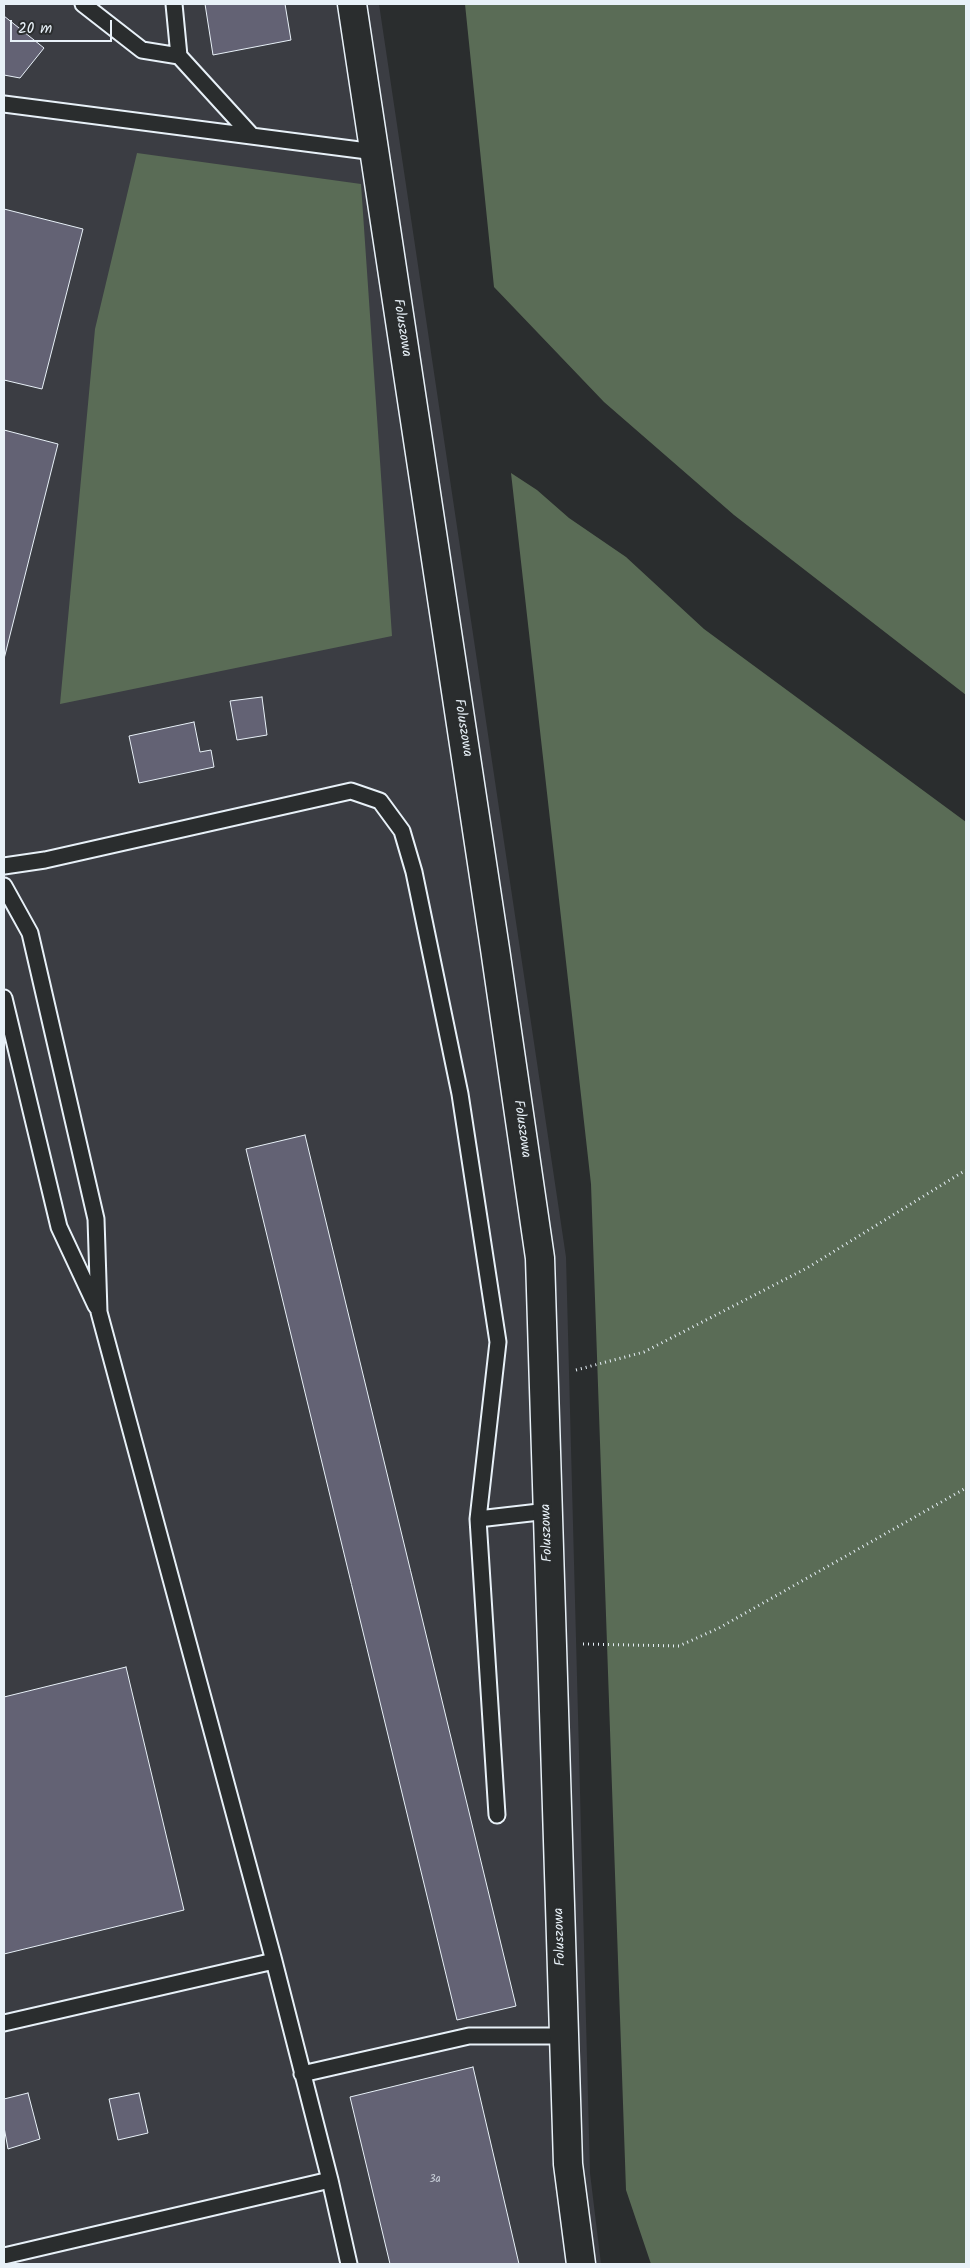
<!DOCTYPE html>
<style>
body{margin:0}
#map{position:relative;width:970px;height:2268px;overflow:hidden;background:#2a2d2e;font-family:Kalam,sans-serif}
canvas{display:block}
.frame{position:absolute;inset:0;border:5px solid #e8f1f8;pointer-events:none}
.scale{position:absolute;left:10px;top:20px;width:102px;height:22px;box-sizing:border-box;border:2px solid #e8f1f8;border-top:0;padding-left:6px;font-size:15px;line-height:18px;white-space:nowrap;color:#e8f1f8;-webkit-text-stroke:4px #2a2d2e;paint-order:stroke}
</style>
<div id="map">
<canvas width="970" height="2268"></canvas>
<div class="frame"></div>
<div class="scale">20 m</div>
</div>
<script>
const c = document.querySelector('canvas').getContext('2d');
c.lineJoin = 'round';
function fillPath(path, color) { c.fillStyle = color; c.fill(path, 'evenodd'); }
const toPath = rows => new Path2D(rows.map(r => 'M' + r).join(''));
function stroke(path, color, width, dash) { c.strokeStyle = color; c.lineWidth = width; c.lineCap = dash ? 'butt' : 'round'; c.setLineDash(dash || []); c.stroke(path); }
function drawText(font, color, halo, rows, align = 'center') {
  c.font = font + ' Kalam,sans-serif'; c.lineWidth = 5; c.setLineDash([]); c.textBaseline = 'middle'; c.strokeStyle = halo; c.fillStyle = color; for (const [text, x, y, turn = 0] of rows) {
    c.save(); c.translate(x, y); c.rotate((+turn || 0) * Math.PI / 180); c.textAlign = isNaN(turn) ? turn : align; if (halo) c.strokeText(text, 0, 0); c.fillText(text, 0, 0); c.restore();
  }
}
fillPath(toPath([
 [4,4,379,4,566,1257,590,2173,601,2264,4,2264]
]), '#3b3d43');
fillPath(toPath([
 [465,4,966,4,966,695,734,515,604,402,494,287],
 [137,153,361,184,392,636,60,704,95,329],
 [511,473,537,490,569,518,626,557,704,629,966,822,966,2264,651,2264,626,2190,591,1184]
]), '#5a6c56');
const building = toPath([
 [205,4,285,4,291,40,213,55,205,4],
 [4,16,44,48,20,78,4,75,4,16],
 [4,209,83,229,42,389,4,380,4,209],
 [4,430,58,444,4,659,4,430],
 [262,697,267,735,237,740,230,701,262,697],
 [194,722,200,752,211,750,214,767,139,783,129,736,194,722],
 [305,1135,516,2006,457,2020,246,1149,305,1135],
 [126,1667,184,1910,4,1954,4,1697,126,1667],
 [473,2067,519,2264,390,2264,350,2097,473,2067],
 [28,2093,40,2139,8,2149,4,2127,4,2099,28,2093],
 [139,2093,148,2133,118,2140,109,2099,139,2093]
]);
fillPath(building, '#636274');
stroke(building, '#e8f1f8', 1);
const service = toPath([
 [83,4,142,50,179,56],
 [174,4,179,56,252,136],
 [4,104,375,152],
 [4,866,45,860,351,791,380,801,402,831,414,872,460,1094,498,1342,478,1519,497,1815],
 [4,886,30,933,96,1219,99,1312,274,1961,4,2023],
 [4,998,59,1227,96,1306],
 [478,1519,548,1511],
 [274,1961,330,2180],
 [302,2074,469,2036,564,2036],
 [4,2256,330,2180,349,2264]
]);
const minor = toPath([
 [352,4,495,949,540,1258,568,2164,581,2264]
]);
stroke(service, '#e8f1f8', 19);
stroke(minor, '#e8f1f8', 31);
stroke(toPath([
 [576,1370,644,1352,807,1268,966,1170],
 [583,1644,679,1646,719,1628,966,1488]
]), '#e8f1f8', 3, [1, 4]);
stroke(service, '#2a2d2e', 15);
stroke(minor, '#2a2d2e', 28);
drawText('11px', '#c7cdd7', null, [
 ["3a",435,2180]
]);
drawText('14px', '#e8f1f8', '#2a2d2e', [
 ["Foluszowa",401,328,81],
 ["Foluszowa",462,728,81],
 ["Foluszowa",521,1129,82],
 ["Foluszowa",548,1533,-92],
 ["Foluszowa",561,1937,-92]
]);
</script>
